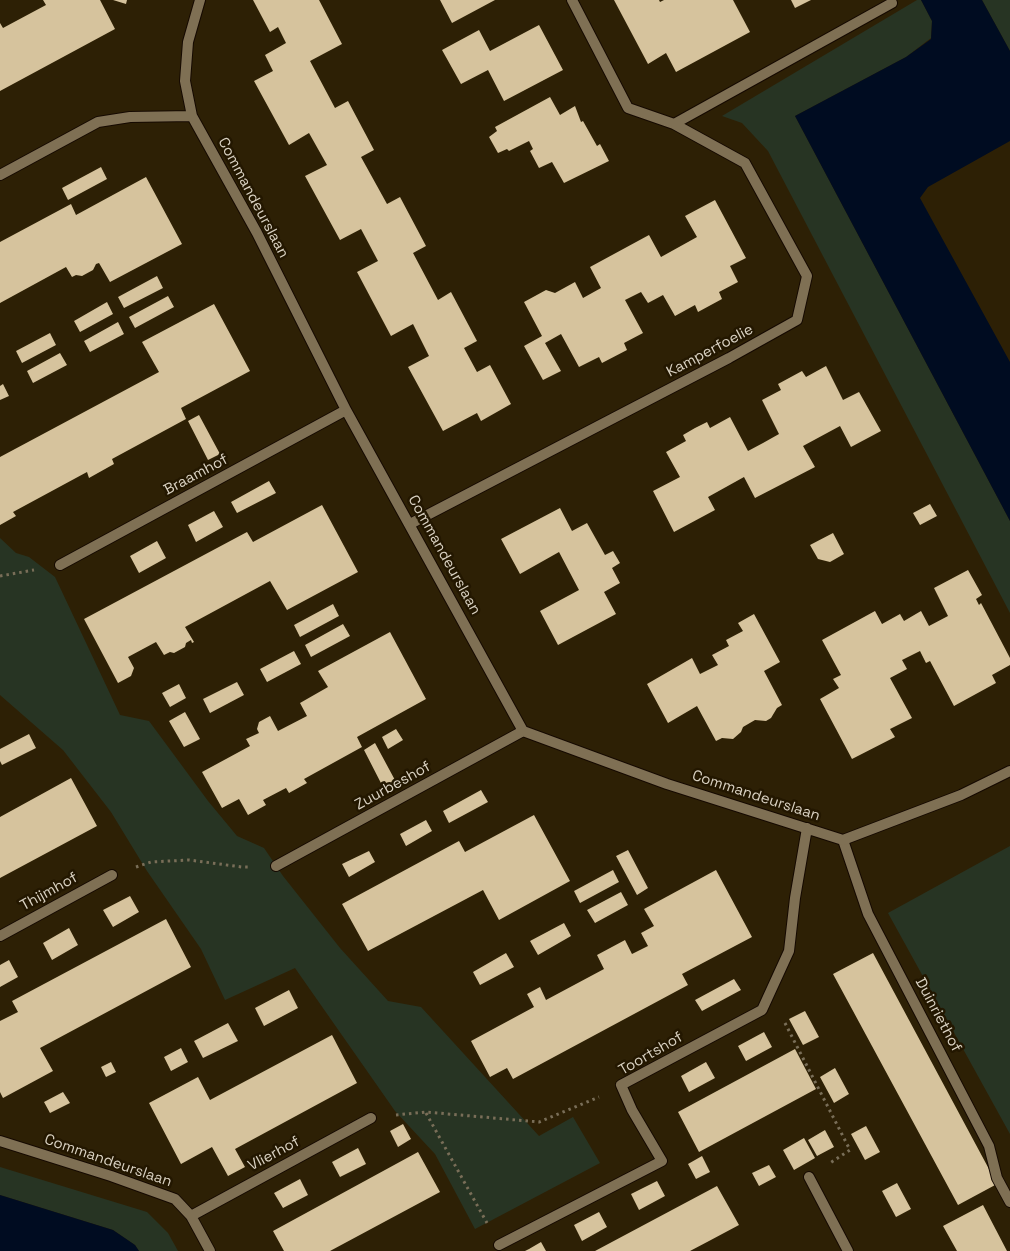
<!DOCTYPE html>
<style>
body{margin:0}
canvas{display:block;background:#2d2005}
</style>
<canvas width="1010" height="1251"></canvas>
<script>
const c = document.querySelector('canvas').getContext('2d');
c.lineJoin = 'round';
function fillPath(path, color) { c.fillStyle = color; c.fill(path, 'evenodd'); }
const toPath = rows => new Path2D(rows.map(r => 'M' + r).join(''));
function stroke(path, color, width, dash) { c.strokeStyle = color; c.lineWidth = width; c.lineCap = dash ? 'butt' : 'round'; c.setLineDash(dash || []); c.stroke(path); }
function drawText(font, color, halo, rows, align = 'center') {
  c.font = font + ' "Space Grotesk",sans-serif'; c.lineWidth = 5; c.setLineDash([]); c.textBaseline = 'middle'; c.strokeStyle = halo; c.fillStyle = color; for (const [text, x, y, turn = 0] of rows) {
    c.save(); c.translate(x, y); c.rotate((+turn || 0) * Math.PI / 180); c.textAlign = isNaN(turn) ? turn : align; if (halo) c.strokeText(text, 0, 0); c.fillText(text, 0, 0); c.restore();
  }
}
fillPath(toPath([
 [917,0,921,0,932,21,931,38,906,57,795,116,1010,521,1010,613,768,151,742,123,722,116],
 [982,0,1010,0,1010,51],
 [0,538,16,553,29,557,55,577,120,715,149,721,208,801,237,836,264,848,283,876,340,948,388,1001,421,1007,539,1136,573,1117,600,1163,475,1229,435,1154,395,1111,295,968,225,1000,201,949,147,871,111,812,63,750,0,695],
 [1010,846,1010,1134,888,913],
 [0,1167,147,1212,168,1233,178,1251,139,1251,135,1245,113,1230,0,1195]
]), '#273423');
fillPath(toPath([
 [921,0,982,0,1010,51,1010,141,928,187,920,198,1010,362,1010,521,795,116,906,57,931,39,932,21],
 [0,1195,113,1230,135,1245,139,1251,0,1251]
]), '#000c21');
fillPath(toPath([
 [43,0,100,0,115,29,0,91,0,23,3,28,31,13,46,5],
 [113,0,127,0,126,4],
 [253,0,319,0,342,44,310,61,335,108,348,101,374,150,361,157,387,204,400,197,426,246,413,253,438,300,451,292,477,341,464,348,477,372,490,365,511,404,481,421,477,413,443,431,408,367,429,356,413,324,391,336,357,272,378,261,361,229,340,240,305,176,327,165,309,133,289,145,254,81,273,71,265,55,286,43,278,27,270,32],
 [440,0,495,0,452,23],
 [614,0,659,0,660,2,664,0,733,0,750,32,676,72,666,53,648,64],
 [791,0,811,0,795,8],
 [539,25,563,70,504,101,488,70,461,84,442,50,479,30,490,51],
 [550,97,560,115,575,106,581,122,583,121,597,146,600,144,609,161,564,183,552,162,539,168,530,151,533,149,529,141,509,151,507,149,498,153,489,137,497,131,495,127],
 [101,167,107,179,68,200,62,188],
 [146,177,182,244,110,282,99,263,96,264,93,270,82,276,76,275,72,277,66,267,0,303,0,242,71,204,76,215],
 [715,200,746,258,730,266,738,282,719,292,722,299,698,312,695,305,675,316,663,295,648,303,641,292,625,300,643,333,624,343,627,350,602,363,599,357,579,367,561,334,545,343,561,371,543,380,524,346,542,336,524,302,546,290,555,293,575,282,583,298,601,288,590,267,649,235,661,257,697,237,685,216],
 [157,276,163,288,124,308,118,297],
 [168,296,174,307,135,328,129,317],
 [107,302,113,314,80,332,74,321],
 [214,304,250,371,181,408,186,419,112,459,114,464,89,478,87,472,13,512,16,516,0,525,0,457,159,372,142,342],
 [118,322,124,334,90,352,84,341],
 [50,333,56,345,22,363,16,351],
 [60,353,67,365,33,383,27,371],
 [826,366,843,400,859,392,881,431,851,447,840,426,803,446,815,467,755,498,744,477,708,497,715,510,674,532,653,491,680,477,666,452,686,441,683,435,695,428,707,422,710,428,730,417,748,451,763,443,779,434,762,400,781,390,778,384,802,371,806,377],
 [3,384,9,396,0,400,0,386],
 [199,415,220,454,208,460,188,421],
 [269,481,276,493,237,513,231,502],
 [930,504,937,516,920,525,913,513],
 [322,505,358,572,287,610,270,581,185,627,194,642,192,643,191,640,186,643,185,647,174,653,170,652,164,655,156,642,128,657,134,668,131,676,118,683,84,619,247,532,253,542],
 [560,508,572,531,587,523,605,555,613,551,620,563,612,568,620,583,604,592,616,614,558,645,540,611,579,590,559,552,520,574,501,539],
 [214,511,223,527,196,542,188,525],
 [833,533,844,554,830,562,818,559,810,545],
 [157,541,166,558,139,573,130,556],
 [968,570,982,595,976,599,979,605,981,603,1010,658,1010,665,992,675,996,683,954,706,930,661,926,663,920,651,902,660,907,669,890,678,912,718,890,729,895,737,852,759,820,699,839,688,833,679,841,675,822,640,875,611,882,624,900,614,904,621,921,611,929,626,948,616,934,588],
 [333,604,339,616,300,637,294,625],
 [754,614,780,662,764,671,782,705,777,708,771,718,766,721,755,720,743,727,741,732,733,739,722,738,716,741,697,706,668,723,647,684,692,658,700,674,718,665,712,655,729,646,726,640,743,631,738,623],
 [343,624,350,636,311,657,305,645],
 [390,632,426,699,357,737,362,747,304,779,307,783,289,793,286,788,263,800,266,805,248,815,239,799,222,808,202,772,250,746,246,739,259,733,257,729,259,722,270,716,278,731,307,716,300,703,328,687,318,671],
 [294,651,301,664,267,682,260,669],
 [237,682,244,695,210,713,203,699],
 [179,684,186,698,170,707,162,693],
 [185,712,200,739,184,747,169,721],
 [396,729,403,740,388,749,382,737],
 [29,734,36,748,2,765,0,761,0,749],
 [375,743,396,782,384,789,364,750],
 [71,778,97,826,0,878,0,817],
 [481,790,488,802,449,823,443,811],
 [534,815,570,881,499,920,483,890,368,951,342,904,459,841,465,852],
 [426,820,432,831,406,846,400,834],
 [628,850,648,888,637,895,616,856],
 [369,851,375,862,349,877,342,864],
 [613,870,619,882,580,903,574,891],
 [716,870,752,937,682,974,688,985,513,1079,507,1068,490,1077,471,1041,534,1007,527,994,540,987,546,1000,604,969,597,955,625,940,632,954,648,946,641,933,654,926,644,909],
 [621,892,628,905,595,923,587,910],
 [130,896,139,912,113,927,103,910],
 [166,919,191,967,40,1048,53,1071,3,1098,0,1092,0,1021,18,1012,12,1001],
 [564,923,571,936,538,955,530,941],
 [69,928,78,945,52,960,43,943],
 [506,953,514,967,480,985,473,972],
 [873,953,997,1184,958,1205,833,974],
 [9,960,18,977,0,987,0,965],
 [734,979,741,990,702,1011,695,1000],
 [289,990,298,1008,264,1026,255,1008],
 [805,1011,819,1037,803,1045,789,1019],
 [228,1023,238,1041,203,1058,194,1041],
 [764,1032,772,1047,746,1061,738,1046],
 [332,1035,357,1083,235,1149,245,1167,228,1176,212,1147,181,1164,149,1103,198,1077,210,1100],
 [181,1048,188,1062,171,1071,164,1057],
 [795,1049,816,1089,699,1152,678,1112],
 [111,1062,116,1072,106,1077,101,1067],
 [706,1062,715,1078,689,1092,681,1076],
 [835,1068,849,1094,834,1103,820,1077],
 [63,1092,70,1103,50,1113,44,1102],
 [403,1124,411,1139,398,1147,390,1131],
 [866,1126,880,1152,865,1160,851,1134],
 [825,1130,834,1147,817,1156,808,1140],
 [804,1138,815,1158,794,1170,783,1150],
 [358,1148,366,1164,340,1177,332,1162],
 [418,1152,440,1192,330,1251,284,1251,273,1231],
 [702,1156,710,1172,696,1179,688,1164],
 [769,1165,776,1177,759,1186,752,1173],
 [300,1179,308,1195,283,1208,274,1193],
 [657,1181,665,1196,639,1210,631,1194],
 [897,1183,911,1209,896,1217,882,1191],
 [717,1186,739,1225,709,1241,690,1251,595,1251],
 [983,1205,1007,1251,957,1251,943,1226],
 [599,1212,607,1227,582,1241,574,1225],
 [541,1242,546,1251,525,1251,529,1249]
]), '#d6c39d');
const pedestrian = toPath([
 [843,840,868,914,989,1146,997,1178,1010,1202]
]);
const minor = toPath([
 [192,116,185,81,188,42,200,0],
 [674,124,892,3],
 [0,175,98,122,130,117,192,116,257,233,346,410,523,731,667,784,843,840,961,795,1010,771],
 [410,524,729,358,797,320,807,276,745,163,674,124,628,108,572,0],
 [60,565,346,410],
 [276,866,523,731],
 [0,936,112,875],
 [0,1141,111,1176,175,1199,191,1216,210,1251],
 [809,1177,848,1251],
 [191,1216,371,1118],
 [499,1245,662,1161,632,1110,621,1085,762,1010,789,951,795,898,807,828]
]);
stroke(pedestrian, '#150900', 12);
stroke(minor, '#150900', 12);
stroke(toPath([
 [0,576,34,570],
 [136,867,151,862,189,860,242,867,251,867],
 [785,1023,850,1150,830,1163],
 [426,1113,487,1223],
 [396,1115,426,1112,539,1122,599,1097]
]), '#796e58', 3, [2.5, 4]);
stroke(pedestrian, '#7f7054', 10);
stroke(minor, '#7f7054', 10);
drawText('15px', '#d9d1c1', '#231700', [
 ["Commandeurslaan",253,198,62],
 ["Kamperfoelie",710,351,-28],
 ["Braamhof",196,475,-28],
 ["Commandeurslaan",444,555,61],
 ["Zuurbeshof",393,786,-29],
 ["Commandeurslaan",756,796,18],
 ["Thijmhof",49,892,-29],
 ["Duinriethof",938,1015,62],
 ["Toortshof",651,1054,-30],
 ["Vlierhof",274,1154,-28],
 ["Commandeurslaan",108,1161,19]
]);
</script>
